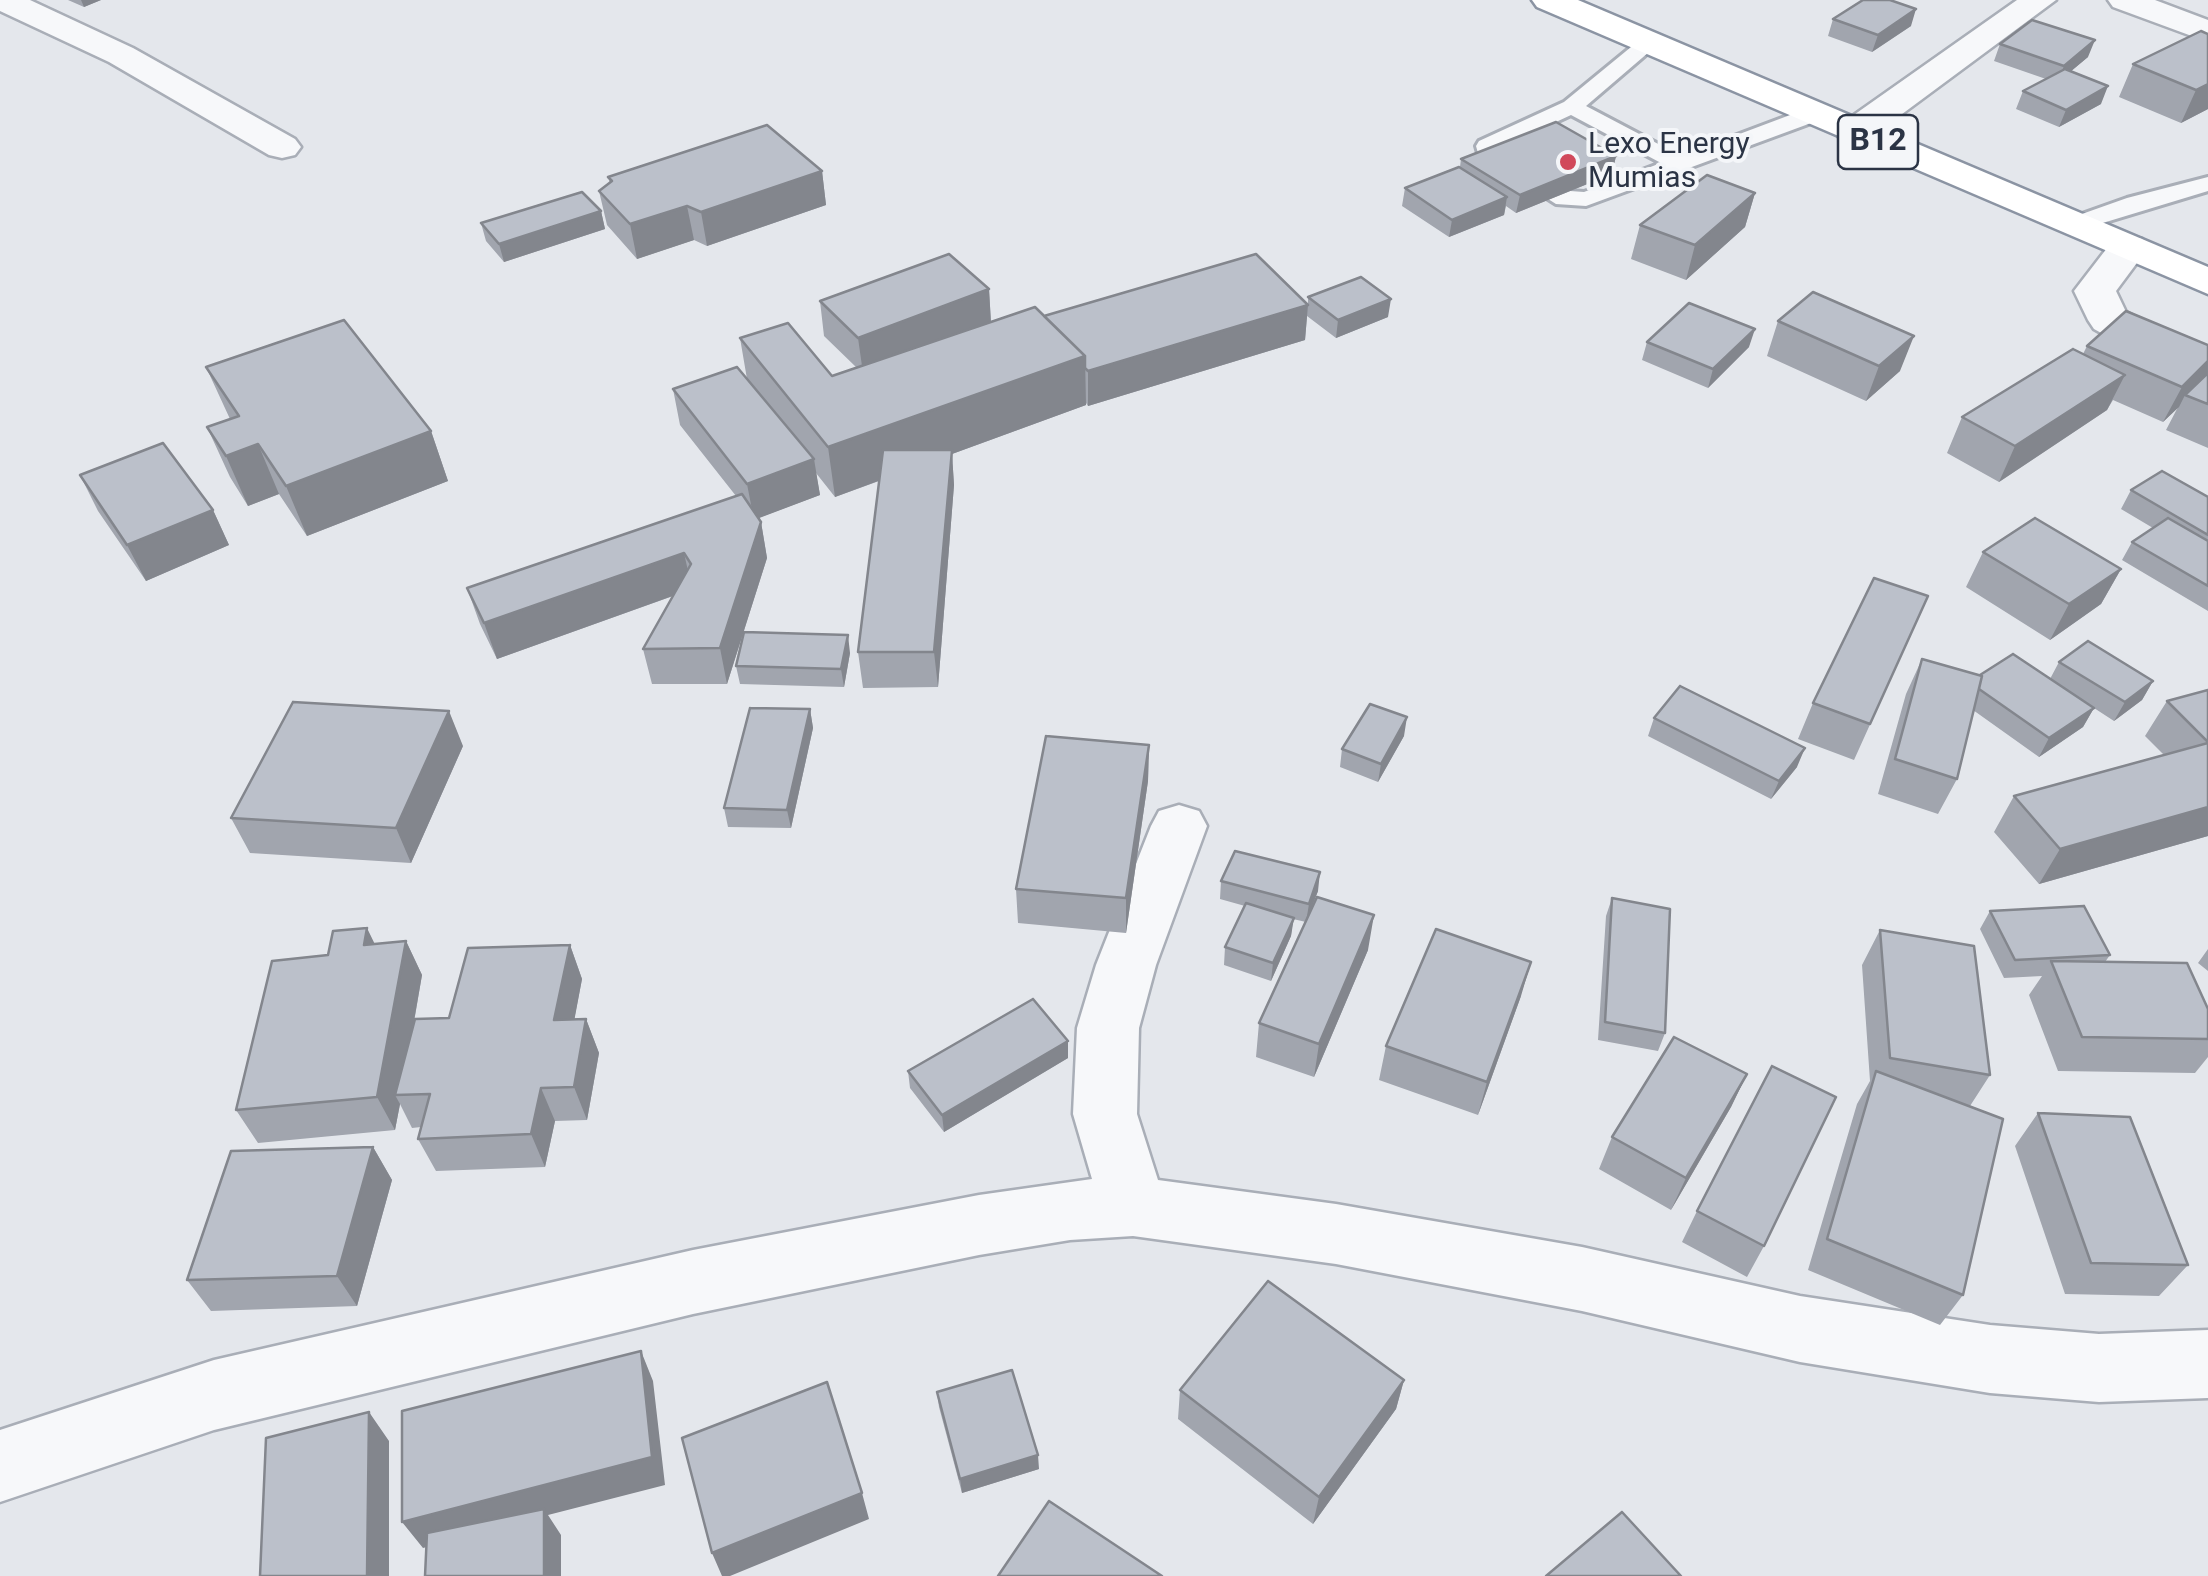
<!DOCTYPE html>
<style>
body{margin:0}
canvas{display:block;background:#e4e7ec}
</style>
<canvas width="2208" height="1576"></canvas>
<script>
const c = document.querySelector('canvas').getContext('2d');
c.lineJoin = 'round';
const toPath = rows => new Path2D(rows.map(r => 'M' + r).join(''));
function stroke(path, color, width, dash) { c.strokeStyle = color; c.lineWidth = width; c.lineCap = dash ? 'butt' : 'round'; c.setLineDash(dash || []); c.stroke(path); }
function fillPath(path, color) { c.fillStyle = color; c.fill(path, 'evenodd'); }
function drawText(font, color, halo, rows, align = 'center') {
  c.font = font + ' Roboto,sans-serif'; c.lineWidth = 8; c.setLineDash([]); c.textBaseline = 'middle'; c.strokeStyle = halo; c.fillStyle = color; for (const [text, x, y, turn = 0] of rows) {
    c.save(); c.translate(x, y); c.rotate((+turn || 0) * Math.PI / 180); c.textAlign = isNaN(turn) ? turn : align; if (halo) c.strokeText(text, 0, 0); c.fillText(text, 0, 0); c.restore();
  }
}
const service = toPath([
 [1649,36,1656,38,1659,42,1656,46,1586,106,1681,156,1806,109,1822,109,1825,114,1822,119,1586,206,1556,204,1545,197,1556,190,1584,192,1661,163,1571,115,1498,149,1506,162,1503,167,1487,167,1480,160,1476,146,1479,141,1564,102,1642,38,1649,36],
 [2208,177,2208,191,2073,232,2061,225,2065,220,2127,198,2208,177]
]);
const minor = toPath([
 [0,0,30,0,133,48,295,139,301,147,295,155,282,158,269,155,109,62,0,11,0,0],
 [2017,0,2056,0,1867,140,1854,143,1841,140,1835,132,1841,124,2017,0],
 [2108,0,2155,0,2208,20,2208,42,2113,7,2108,0],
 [2128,236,2142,239,2148,248,2116,291,2126,312,2208,357,2208,388,2193,384,2094,329,2088,320,2074,291,2114,239,2128,236],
 [1179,805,1199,811,1207,826,1156,965,1139,1028,1137,1114,1158,1180,1336,1204,1582,1247,1800,1296,1990,1325,2099,1334,2208,1330,2208,1398,2099,1402,1990,1393,1800,1362,1582,1311,1336,1264,1133,1236,1070,1240,979,1255,693,1314,214,1430,0,1502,0,1430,214,1360,693,1250,979,1195,1092,1179,1073,1114,1077,1028,1096,965,1151,826,1159,811,1179,805]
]);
const trunk = toPath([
 [1532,0,1578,0,2208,267,2208,294,1537,7,1532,0]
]);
stroke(service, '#a9aeb7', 6);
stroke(minor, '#a9aeb7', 5);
stroke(trunk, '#8b94a3', 5);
fillPath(service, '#f7f8fa');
fillPath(minor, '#f7f8fa');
fillPath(trunk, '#fff');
fillPath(toPath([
 [68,0,101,0,84,7],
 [1833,19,1911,26,1872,52,1828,36],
 [2208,34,2208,109,2181,123,2119,97,2133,64],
 [2000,44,2088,57,2071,71,2101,104,2059,127,2016,109,2023,91,2046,79,1994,61],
 [1616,156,1612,174,1516,213,1506,206,1504,215,1449,237,1402,206,1405,188,1460,167,1461,159],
 [822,171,826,205,707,246,694,240,637,259,607,225,599,191,610,183,608,177],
 [1755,193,1745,227,1686,280,1631,259,1640,225],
 [601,211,605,229,504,262,486,241,481,223],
 [989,289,991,322,1044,316,1308,304,1308,297,1388,317,1336,338,1307,316,1305,340,1088,406,1086,403,1086,405,952,454,954,485,938,687,863,688,858,652,879,481,835,497,816,473,820,495,758,518,761,522,767,558,727,684,652,684,643,649,673,596,497,659,480,624,467,588,736,496,680,425,673,389,747,379,740,338,832,376,857,368,824,336,820,301],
 [1778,321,1900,371,1866,401,1767,356],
 [1647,342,1749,347,1708,388,1642,360],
 [2208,345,2208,448,2166,430,2178,407,2163,422,2113,400,2107,410,1999,482,1947,453,1962,417,2083,354,2087,346],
 [206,367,431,431,448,481,307,536,279,494,248,506,230,477,207,427,230,419],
 [80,475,213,510,229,545,146,581,98,511],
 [2131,490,2208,497,2208,611,2122,560,2132,542,2153,528,2121,509],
 [1983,552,2121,569,2101,604,2050,640,1966,587],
 [1928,596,1854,760,1798,739,1813,703],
 [850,653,844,687,740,684,736,666],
 [1922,659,1980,675,2050,679,2059,662,2153,681,2142,700,2114,721,2094,708,2083,727,2039,757,1973,710,1957,779,1938,814,1878,794,1906,694],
 [2208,690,2208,836,2039,884,1994,832,2014,796,2164,755,2145,736,2167,701],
 [810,709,813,728,791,828,728,827,724,808],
 [1654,718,1797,767,1771,799,1648,736],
 [1404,736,1378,782,1340,767,1342,749],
 [1149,745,1148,781,1126,933,1018,923,1016,889],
 [463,746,411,863,250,853,231,818],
 [1221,881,1318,891,1310,912,1368,950,1314,1077,1256,1057,1259,1023,1306,922,1293,919,1291,936,1271,981,1224,965,1225,947,1245,906,1220,899],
 [1612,898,1665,1033,1658,1051,1598,1040,1606,916],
 [1990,911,2110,955,2105,962,2208,1009,2208,1057,2195,1073,2058,1071,2029,995,2042,976,2004,978,1980,929],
 [1880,930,1990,1075,1970,1106,1963,1295,1940,1325,1808,1270,1857,1104,1870,1081,1862,965],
 [406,941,422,975,413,1028,449,1018,570,945,582,979,574,1020,586,1019,599,1053,587,1120,555,1121,545,1167,436,1171,418,1139,421,1127,412,1128,400,1104,395,1130,258,1143,236,1110,328,955,375,944],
 [2208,949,2208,971,2198,963],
 [1521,996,1478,1115,1379,1080,1386,1046],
 [1068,1058,944,1132,910,1088,908,1071],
 [1747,1074,1731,1107,1671,1210,1599,1169,1612,1137],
 [2038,1113,2188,1265,2159,1296,2065,1294,2015,1146],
 [373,1147,392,1180,357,1306,211,1311,187,1280],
 [1697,1211,1764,1246,1747,1277,1682,1242],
 [1404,1380,1396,1409,1313,1524,1178,1419,1180,1390],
 [937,1392,1039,1469,962,1493,939,1407]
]), '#a1a5ae');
fillPath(toPath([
 [81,0,101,0,84,7],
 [1916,9,1911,26,1872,52,1878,35],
 [2095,40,2088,57,2057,83,2064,66],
 [2208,84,2208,109,2181,123,2196,90],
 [2108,86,2101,104,2059,127,2066,110],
 [1616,156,1612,174,1516,213,1520,195],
 [822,171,826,205,707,246,701,212],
 [1755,193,1745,227,1686,280,1695,245],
 [1507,197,1504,215,1449,237,1452,220],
 [687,206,694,240,637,259,630,224],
 [601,211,605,229,504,262,499,244],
 [989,289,991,324,863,373,858,338],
 [1391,299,1388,317,1336,338,1338,320],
 [1308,305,1305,340,1088,406,1088,371],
 [1755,329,1749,347,1708,388,1713,369],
 [1914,336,1900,371,1866,401,1879,366],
 [1085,356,1086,405,952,454,954,485,938,687,934,652,951,454,835,497,828,447],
 [2208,361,2208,372,2201,385,2185,395,2179,407,2163,422,2182,387],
 [2125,375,2107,410,1999,482,2015,446],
 [431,431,448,481,307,536,286,486],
 [258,444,279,494,248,506,226,456],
 [814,459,820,495,754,520,747,484],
 [213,510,229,545,146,581,127,545],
 [761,522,767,558,727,684,720,648],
 [684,553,692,589,497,659,484,623],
 [2121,569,2101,604,2050,640,2069,604],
 [848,635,850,653,844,687,841,669],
 [2153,681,2142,700,2114,721,2125,702],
 [2094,708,2083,727,2039,757,2049,738],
 [810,709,813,728,791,828,787,810],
 [449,711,463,746,411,863,396,828],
 [1407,717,1404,736,1378,782,1381,764],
 [1149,745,1148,781,1126,933,1126,898],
 [1805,748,1797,767,1771,799,1779,781],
 [2208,807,2208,836,2039,884,2060,849],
 [1320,872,1318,891,1306,922,1309,904],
 [1374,915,1368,950,1314,1077,1319,1044],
 [1294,918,1291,936,1271,981,1273,963],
 [367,928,384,963,364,945],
 [406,941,422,975,401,1095,395,1095,400,1104,395,1130,377,1097],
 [570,945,582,979,568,1054,554,1020],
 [1531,962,1521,996,1478,1115,1487,1082],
 [586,1019,599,1053,587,1120,574,1087],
 [1068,1041,1068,1058,944,1132,942,1115],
 [1747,1074,1731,1107,1671,1210,1686,1178],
 [541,1088,555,1121,545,1167,531,1134],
 [373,1147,392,1180,357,1306,337,1276],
 [641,1351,653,1381,665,1485,548,1515,561,1535,561,1576,544,1576,544,1516,423,1548,402,1522],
 [1404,1380,1396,1409,1313,1524,1319,1497],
 [369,1412,389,1441,389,1576,367,1576],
 [1038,1455,1039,1469,962,1493,960,1479],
 [862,1493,869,1519,730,1576,722,1576,712,1553]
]), '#83868d');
const building = toPath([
 [1863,0,1890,0,1916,9,1878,35,1833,19,1863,0],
 [2032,20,2095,40,2064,66,2000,44,2032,20],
 [2201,31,2208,34,2208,84,2196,90,2133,64,2201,31],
 [2065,69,2108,86,2066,110,2023,91,2065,69],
 [1556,122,1616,156,1520,195,1461,159,1556,122],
 [767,125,822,171,701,212,687,206,630,224,599,191,612,181,608,177,767,125],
 [1459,167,1507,197,1452,220,1405,188,1459,167],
 [1707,175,1755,193,1695,245,1640,225,1707,175],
 [582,192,601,211,499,244,481,223,582,192],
 [949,254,989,289,858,338,820,301,949,254],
 [1256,254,1308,305,1088,371,1085,368,1085,356,1044,316,1256,254],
 [1361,277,1391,299,1338,320,1308,297,1361,277],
 [1813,292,1914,336,1879,366,1778,321,1813,292],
 [1689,303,1755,329,1713,369,1647,342,1689,303],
 [1035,307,1085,356,828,447,740,338,788,323,832,376,1035,307],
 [2126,311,2208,345,2208,361,2182,387,2087,346,2126,311],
 [344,320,431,431,286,486,258,444,226,456,207,427,239,416,206,367,344,320],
 [2073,349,2125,375,2015,446,1962,417,2073,349],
 [737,367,814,459,747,484,673,389,737,367],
 [2208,373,2208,404,2185,395,2208,373],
 [163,443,213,510,127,545,80,475,163,443],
 [883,450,952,450,934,652,858,652,883,450],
 [2162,471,2208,497,2208,535,2131,490,2162,471],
 [742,494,761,522,720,648,643,649,691,564,684,553,484,623,467,588,742,494],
 [2035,518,2121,569,2069,604,1983,552,2035,518],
 [2168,518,2208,541,2208,586,2132,542,2168,518],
 [1874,578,1928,596,1870,724,1813,703,1874,578],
 [744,632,848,635,841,669,736,666,744,632],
 [2088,641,2153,681,2125,702,2059,662,2088,641],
 [2013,654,2094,708,2049,738,1979,689,1982,676,1980,675,2013,654],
 [1922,659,1982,676,1957,779,1895,759,1922,659],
 [1680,686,1805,748,1779,781,1654,718,1680,686],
 [2208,690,2208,742,2167,701,2208,690],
 [293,702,449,711,396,828,231,818,293,702],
 [1370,704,1407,717,1381,764,1342,749,1370,704],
 [750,708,810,709,787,810,724,808,750,708],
 [1046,736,1149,745,1126,898,1016,889,1046,736],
 [2208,743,2208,807,2060,849,2014,796,2208,743],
 [1235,851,1320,872,1309,904,1221,881,1235,851],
 [1317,897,1374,915,1319,1044,1259,1023,1317,897],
 [1612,898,1670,909,1665,1033,1605,1022,1612,898],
 [1246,903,1294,918,1273,963,1225,947,1246,903],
 [2084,906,2110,955,2015,960,1990,911,2084,906],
 [367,928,364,945,406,941,377,1097,236,1110,272,961,328,955,333,931,367,928],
 [1436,929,1531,962,1487,1082,1386,1046,1436,929],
 [1880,930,1974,946,1990,1075,1890,1058,1880,930],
 [570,945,554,1020,586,1019,574,1087,541,1088,531,1134,418,1139,430,1094,395,1095,415,1019,449,1018,468,948,570,945],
 [2051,961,2187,963,2208,1009,2208,1039,2082,1037,2051,961],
 [1033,999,1068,1041,942,1115,908,1071,1033,999],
 [1674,1037,1747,1074,1686,1178,1612,1137,1674,1037],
 [1772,1066,1836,1097,1764,1246,1697,1211,1772,1066],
 [1876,1071,2003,1119,1963,1295,1827,1239,1876,1071],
 [2038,1113,2130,1117,2188,1265,2091,1263,2038,1113],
 [373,1147,337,1276,187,1280,231,1151,373,1147],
 [1268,1281,1404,1380,1319,1497,1180,1390,1268,1281],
 [641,1351,652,1457,402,1522,402,1411,641,1351],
 [1012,1370,1038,1455,960,1479,937,1392,1012,1370],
 [827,1382,862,1493,712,1553,682,1438,827,1382],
 [369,1412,367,1576,260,1576,266,1438,369,1412],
 [1049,1501,1162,1576,998,1576,1049,1501],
 [544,1509,544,1576,425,1576,427,1533,544,1509],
 [1622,1512,1681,1576,1546,1576,1622,1512]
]);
fillPath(building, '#bbc0ca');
stroke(building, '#83868d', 2.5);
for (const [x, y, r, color] of [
 [1568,162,10,"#d1495b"]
]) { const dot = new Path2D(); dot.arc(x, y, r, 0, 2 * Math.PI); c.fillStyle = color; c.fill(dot); stroke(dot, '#f4f6f9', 4); }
drawText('30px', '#2b3445', '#f4f6f9', [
 ["Lexo Energy",1588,145],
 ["Mumias",1588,179]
], 'left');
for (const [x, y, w] of [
 [1878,142,80]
]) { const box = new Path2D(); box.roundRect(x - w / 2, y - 27, w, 54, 8); c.fillStyle = '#f4f6f9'; c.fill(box); stroke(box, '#2b3445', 2.5); }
drawText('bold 32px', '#2b3445', null, [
 ["B12",1878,142]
]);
</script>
